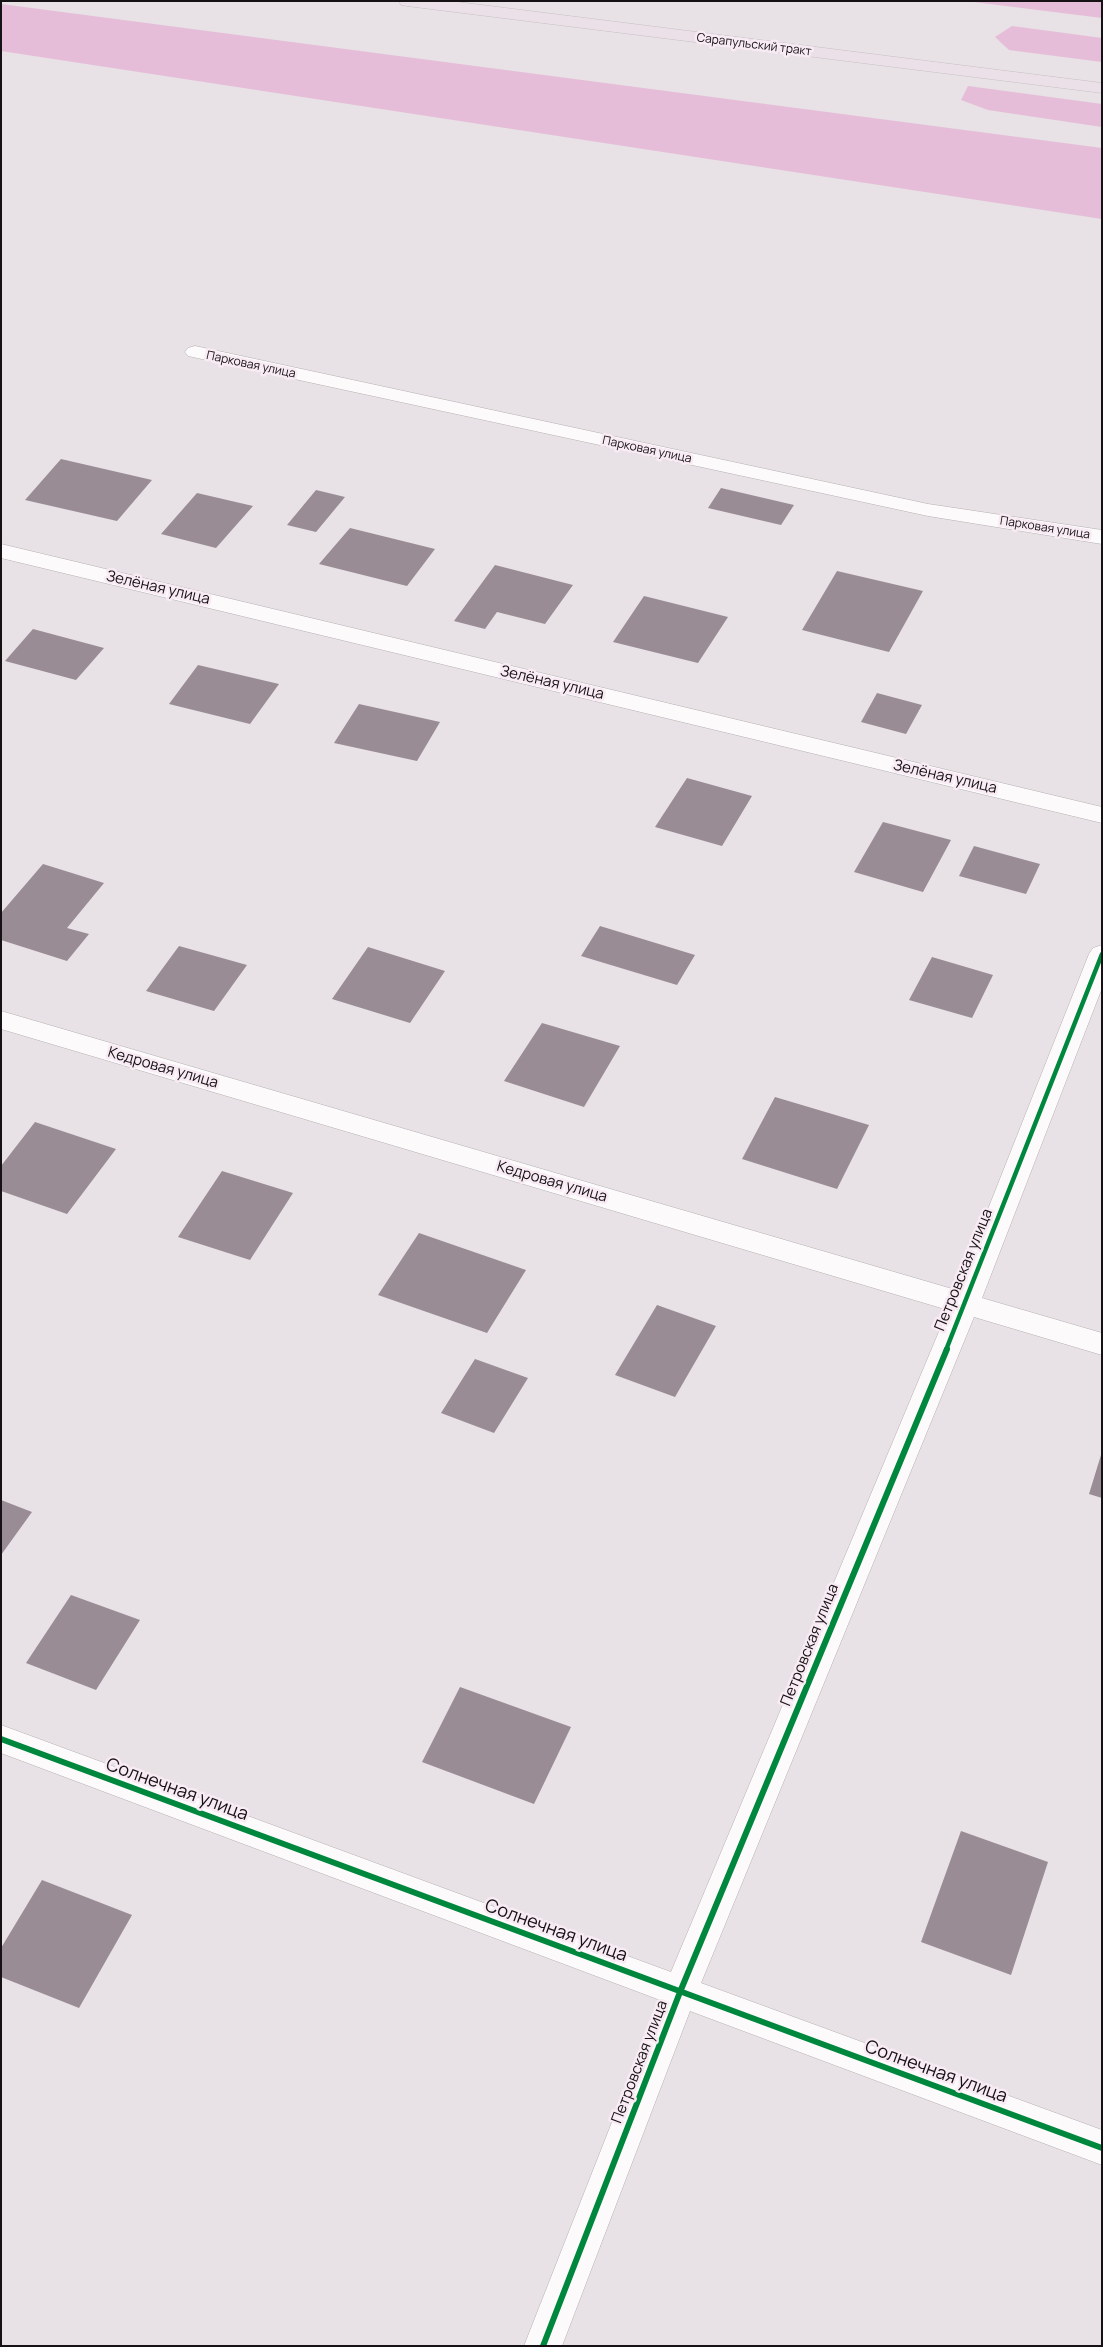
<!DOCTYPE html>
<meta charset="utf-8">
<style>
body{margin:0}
#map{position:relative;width:1103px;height:2347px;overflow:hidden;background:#e8e1e5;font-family:Manrope,sans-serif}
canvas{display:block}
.frame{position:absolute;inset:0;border:2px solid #161114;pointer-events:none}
</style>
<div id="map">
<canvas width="1103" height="2347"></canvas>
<div class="frame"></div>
</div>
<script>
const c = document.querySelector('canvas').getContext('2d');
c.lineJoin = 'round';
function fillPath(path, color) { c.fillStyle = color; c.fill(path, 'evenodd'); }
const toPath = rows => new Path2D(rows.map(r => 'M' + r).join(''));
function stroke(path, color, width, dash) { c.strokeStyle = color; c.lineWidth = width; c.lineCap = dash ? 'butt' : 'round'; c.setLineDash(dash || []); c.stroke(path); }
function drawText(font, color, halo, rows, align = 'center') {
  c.font = font + ' Manrope,sans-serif'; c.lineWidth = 5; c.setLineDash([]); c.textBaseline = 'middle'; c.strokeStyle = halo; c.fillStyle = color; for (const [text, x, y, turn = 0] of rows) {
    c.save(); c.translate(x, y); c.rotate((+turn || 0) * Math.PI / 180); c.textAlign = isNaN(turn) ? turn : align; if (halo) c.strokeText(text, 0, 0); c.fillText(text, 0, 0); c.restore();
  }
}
fillPath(toPath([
 [966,1,1102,1,1102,18],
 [1,4,1102,148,1102,219,1,51],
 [1012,26,1102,38,1102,62,1009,50,995,37],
 [968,86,1102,104,1102,127,988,110,961,100]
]), '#e5bdd8');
fillPath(toPath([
 [61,459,152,480,117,521,25,500],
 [721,488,794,505,781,525,708,508],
 [316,490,345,497,316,532,287,525],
 [197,493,253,506,216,548,161,534],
 [350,528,435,549,407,586,319,564],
 [495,565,573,585,545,624,497,612,485,629,454,621],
 [837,571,923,591,889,652,802,630],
 [644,596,728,617,698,663,613,642],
 [33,629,104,648,76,680,5,661],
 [198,665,279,684,250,724,169,704],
 [877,693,922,705,906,734,861,722],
 [359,704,440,722,417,761,334,743],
 [687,778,752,796,722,846,655,827],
 [883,822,951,840,923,892,854,872],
 [974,846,1040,864,1026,894,959,876],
 [43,864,104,883,67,928,89,934,67,961,1,940,1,913],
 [600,926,695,955,677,985,581,956],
 [179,946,247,965,214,1011,146,991],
 [368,947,445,971,410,1023,332,999],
 [932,957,993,975,972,1018,909,1000],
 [542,1023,620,1046,584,1107,504,1081],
 [775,1097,869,1125,837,1189,742,1159],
 [35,1122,116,1149,67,1214,1,1191,1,1166],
 [222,1171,293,1193,250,1260,178,1237],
 [419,1233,526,1270,487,1333,378,1295],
 [657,1305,716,1326,675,1397,615,1375],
 [475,1359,528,1378,494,1433,441,1413],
 [1101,1455,1102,1455,1102,1498,1089,1494],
 [1,1500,32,1512,1,1555],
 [71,1595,140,1620,96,1690,26,1663],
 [460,1687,571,1727,534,1804,422,1762],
 [961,1831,1048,1862,1011,1975,921,1942],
 [42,1880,132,1915,79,2008,1,1977,1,1948]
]), '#998c95');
const minor = toPath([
 [195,346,928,504,1102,530,1102,544,928,516,188,356,185,352,188,348,195,346],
 [1,544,1102,807,1102,823,1,558,1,544],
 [1102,945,1102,988,982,1298,1102,1333,1102,1355,974,1317,701,1983,1102,2130,1102,2165,690,2011,562,2346,524,2346,660,2000,1,1753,1,1725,671,1972,948,1310,1,1029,1,1011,956,1290,1089,954,1093,948,1102,945]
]);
const primary = toPath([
 [399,1,450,1,1102,83,1102,93,407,6,401,5,399,1]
]);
stroke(minor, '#b5b0b3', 1);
stroke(primary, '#c4c0c2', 1);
fillPath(minor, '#fcfafb');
fillPath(primary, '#ebe0e8');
stroke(toPath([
 [946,1350,1102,954]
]), '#00873e', 4.5);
stroke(toPath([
 [1,1739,1102,2148],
 [543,2346,680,1992,947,1349]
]), '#00873e', 6);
drawText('12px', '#161114', '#f8ebf3', [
 ["Сарапульский тракт",754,45,7],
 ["Парковая улица",251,365,12],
 ["Парковая улица",647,450,12],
 ["Парковая улица",1045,528,9]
]);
drawText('15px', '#161114', '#f8ebf3', [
 ["Зелёная улица",158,588,13],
 ["Зелёная улица",552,683,13],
 ["Зелёная улица",945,777,13],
 ["Кедровая улица",163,1068,16],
 ["Кедровая улица",552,1182,16],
 ["Петровская улица",964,1270,-68],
 ["Петровская улица",810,1645,-68],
 ["Петровская улица",640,2062,-69]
]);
drawText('18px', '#161114', '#f8ebf3', [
 ["Солнечная улица",177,1790,20],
 ["Солнечная улица",556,1931,20],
 ["Солнечная улица",936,2072,20]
]);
</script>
